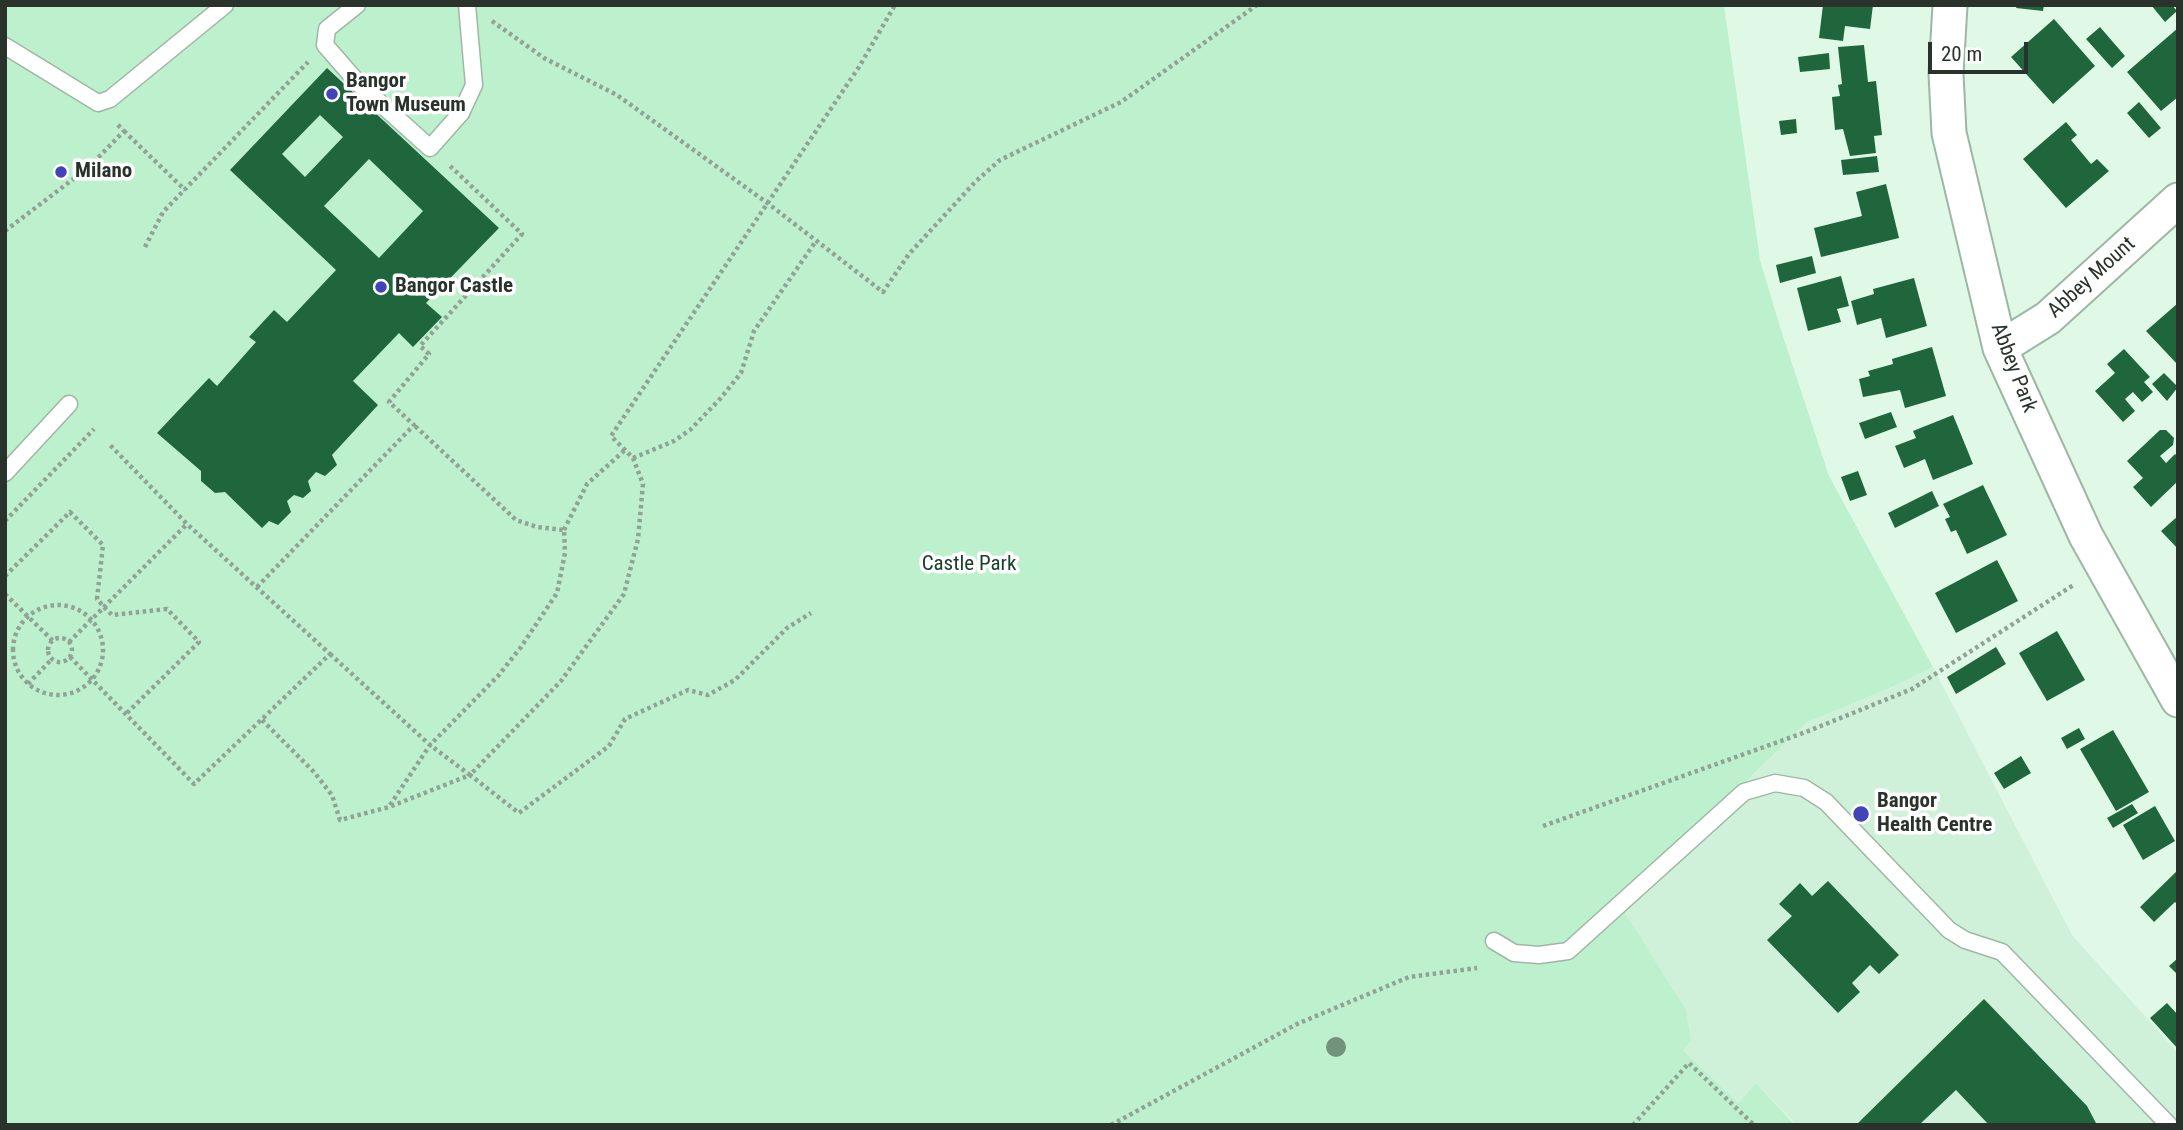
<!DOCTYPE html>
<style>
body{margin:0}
#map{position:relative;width:2183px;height:1130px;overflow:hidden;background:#dff9e6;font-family:"Roboto Condensed",sans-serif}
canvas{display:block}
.frame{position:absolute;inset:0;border:7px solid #29332c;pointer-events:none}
.scale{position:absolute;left:1928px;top:42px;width:100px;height:32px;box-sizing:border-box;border:4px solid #29332c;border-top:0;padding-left:9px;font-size:21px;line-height:24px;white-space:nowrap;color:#29332c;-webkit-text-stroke:5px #fff;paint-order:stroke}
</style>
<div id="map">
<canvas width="2183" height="1130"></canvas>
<div class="frame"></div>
<div class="scale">20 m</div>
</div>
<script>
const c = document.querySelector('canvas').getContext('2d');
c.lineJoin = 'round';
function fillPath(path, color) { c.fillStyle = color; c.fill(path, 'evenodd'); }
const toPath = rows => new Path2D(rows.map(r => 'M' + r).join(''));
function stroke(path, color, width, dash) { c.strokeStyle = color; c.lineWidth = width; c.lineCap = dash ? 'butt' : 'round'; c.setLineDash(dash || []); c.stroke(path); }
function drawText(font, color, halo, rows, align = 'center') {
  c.font = font + ' "Roboto Condensed",sans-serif'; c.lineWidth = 7; c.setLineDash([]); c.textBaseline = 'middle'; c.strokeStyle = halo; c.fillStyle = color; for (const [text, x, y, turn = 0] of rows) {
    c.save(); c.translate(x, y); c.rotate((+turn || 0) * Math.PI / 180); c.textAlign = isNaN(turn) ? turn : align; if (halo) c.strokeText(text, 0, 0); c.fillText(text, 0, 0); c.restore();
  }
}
fillPath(toPath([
 [1933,667,2072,935,2178,1053,2178,1125,1797,1125,1756,1083,1738,1103,1683,1050,1620,906,1806,723,1901,683]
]), '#d0f1d9');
fillPath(toPath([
 [5,5,1724,5,1760,260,1780,327,1829,476,1933,667,1901,683,1806,723,1620,905,1686,1010,1691,1041,1683,1050,1738,1103,1756,1083,1795,1125,5,1125]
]), '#bdf1cd');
fillPath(toPath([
 [1823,5,1873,5,1870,29,1845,26,1843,41,1819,38],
 [2017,5,2044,5,2043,11,2016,8],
 [2151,5,2172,5,2177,11,2165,22],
 [2054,19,2095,66,2053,104,2011,57],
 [2100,27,2125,56,2112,68,2086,39],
 [2178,28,2178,97,2161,111,2127,72],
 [1864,45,1868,82,1876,81,1882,135,1874,136,1876,153,1850,156,1843,129,1835,130,1832,97,1840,96,1838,85,1842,84,1838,47],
 [1829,53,1830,69,1800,72,1798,57],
 [327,68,499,228,426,303,442,317,413,347,399,333,353,381,378,405,332,455,337,465,325,476,316,472,308,481,311,491,303,498,294,495,287,501,291,512,278,525,269,521,262,528,225,492,215,493,201,481,201,471,157,433,209,378,217,386,256,342,249,337,274,310,287,322,336,270,230,170],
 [320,115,343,137,305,177,282,154],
 [369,159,423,211,379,258,324,206],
 [2139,102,2161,128,2149,138,2127,113],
 [1796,119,1797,133,1781,135,1779,121],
 [2066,122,2077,135,2071,140,2091,164,2097,159,2109,171,2066,208,2023,159],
 [1877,156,1879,172,1843,175,1841,160],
 [1886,184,1899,238,1821,257,1814,228,1862,216,1856,192],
 [1812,256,1816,273,1780,283,1776,265],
 [1841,276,1849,306,1837,309,1841,322,1808,331,1797,288],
 [1914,278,1927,326,1886,338,1881,318,1857,325,1851,301,1874,294,1873,289],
 [2178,303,2178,365,2146,331],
 [1932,347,1946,396,1905,408,1900,390,1863,397,1859,379,1870,376,1868,371,1893,364,1892,359],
 [2124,349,2150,377,2144,382,2153,392,2142,402,2133,392,2125,399,2135,411,2123,422,2095,391,2115,373,2107,364],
 [2164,373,2178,387,2167,401,2152,384],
 [1891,412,1897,427,1865,439,1859,423],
 [1953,415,1973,464,1933,480,1925,459,1904,468,1895,446,1916,438,1913,431],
 [2160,430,2166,430,2174,438,2173,445,2160,456,2166,463,2175,454,2178,457,2178,481,2151,507,2133,487,2143,478,2127,461],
 [1858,471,1867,495,1850,501,1841,477],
 [1983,485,2007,535,1967,554,1956,530,1951,532,1945,519,1950,517,1943,504],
 [1932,491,1939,506,1895,528,1888,513],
 [2178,516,2178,549,2161,531],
 [1997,560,2018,601,1956,633,1935,593],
 [2057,631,2085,680,2047,701,2019,653],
 [1996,647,2006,664,1956,694,1947,677],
 [2079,728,2085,739,2067,749,2061,738],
 [2113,730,2149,792,2116,811,2080,749],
 [2021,756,2031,773,2004,789,1994,773],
 [2132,804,2138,813,2113,828,2107,818],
 [2155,806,2175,841,2143,860,2123,825],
 [2178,870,2178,905,2175,902,2154,922,2140,907],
 [1828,881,1899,955,1879,974,1870,965,1852,983,1860,992,1838,1013,1767,940,1792,916,1779,904,1800,883,1812,896],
 [2178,958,2178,975,2169,966],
 [1984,999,2087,1106,2097,1125,1989,1125,1956,1090,1919,1125,1856,1125],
 [2167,1003,2178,1015,2178,1049,2150,1018]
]), '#1f663d');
const service = toPath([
 [357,5,327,29,325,45,359,84,430,148,461,113,474,85,467,5],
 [5,46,98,103,110,99,225,5],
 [5,473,69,404],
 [1494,941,1514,953,1539,955,1568,951,1744,792,1775,783,1804,788,1826,802,1949,930,1965,940,2002,952,2169,1125]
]);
const minor = toPath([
 [1950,5,1946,74,1949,133,2000,348,2086,536,2178,700],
 [2000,348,2048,318,2178,200]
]);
stroke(service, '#9eb7a5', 19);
stroke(minor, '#9eb7a5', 37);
stroke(toPath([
 [492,21,544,58,617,95,766,202,883,292,909,254,976,181,1000,160,1121,102,1257,5],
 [124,131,185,190],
 [5,231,89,167,124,131,116,123],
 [145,247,163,212,308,62],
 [633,458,674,441,690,430,720,399,741,373,754,331,816,241],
 [5,521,94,429],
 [564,530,587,484,625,450],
 [5,576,70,512,103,545,97,599,104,607,112,615,167,609,199,642,126,714],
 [257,587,414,425,389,402,429,354,420,346,522,234,448,164],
 [5,594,53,641],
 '13 650a45 45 0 1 1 90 0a45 45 0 1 1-90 0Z',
 '48 650a12 12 0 1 1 24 0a12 12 0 1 1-24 0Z',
 [69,642,187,524],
 [330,654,430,745,470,775,561,681,624,594,638,539,643,484,633,458,611,436,859,67,895,5],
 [70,657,194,784,330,654,187,524,109,444],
 [28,684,52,659],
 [262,720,314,772,332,795,340,820,389,807,470,775,519,813,609,746,625,719,688,690,708,695,735,680,787,628,811,613],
 [390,805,430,745,498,676,521,647,557,593,565,553,564,530,537,527,516,520,414,425],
 [1543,826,1806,732,1912,689,2075,584],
 [1111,1125,1297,1024,1409,977,1477,968],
 [1633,1125,1689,1063,1754,1125]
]), '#90a395', 4.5, [3.5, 3.5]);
stroke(service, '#fff', 16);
stroke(minor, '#fff', 33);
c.fillStyle = '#73937e';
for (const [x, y] of [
 [1336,1047]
]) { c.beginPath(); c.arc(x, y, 10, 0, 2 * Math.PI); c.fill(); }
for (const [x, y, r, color] of [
 [332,94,7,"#4243b8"],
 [61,172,7,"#4243b8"],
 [381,287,7,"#4243b8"],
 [1861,814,9,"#4243b8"]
]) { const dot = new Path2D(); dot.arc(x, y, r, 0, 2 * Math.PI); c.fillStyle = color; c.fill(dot); stroke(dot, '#fff', 2.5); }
drawText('bold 21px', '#29332c', '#fff', [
 ["Bangor",346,82],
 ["Town Museum",346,106],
 ["Milano",75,172],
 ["Bangor Castle",395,287],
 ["Bangor",1877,802],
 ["Health Centre",1877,826]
], 'left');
drawText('21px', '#29332c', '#fff', [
 ["Abbey Mount",2092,278,-42],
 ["Abbey Park",2013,368,69]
]);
drawText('21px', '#1a4028', '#fff', [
 ["Castle Park",969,565]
]);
</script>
